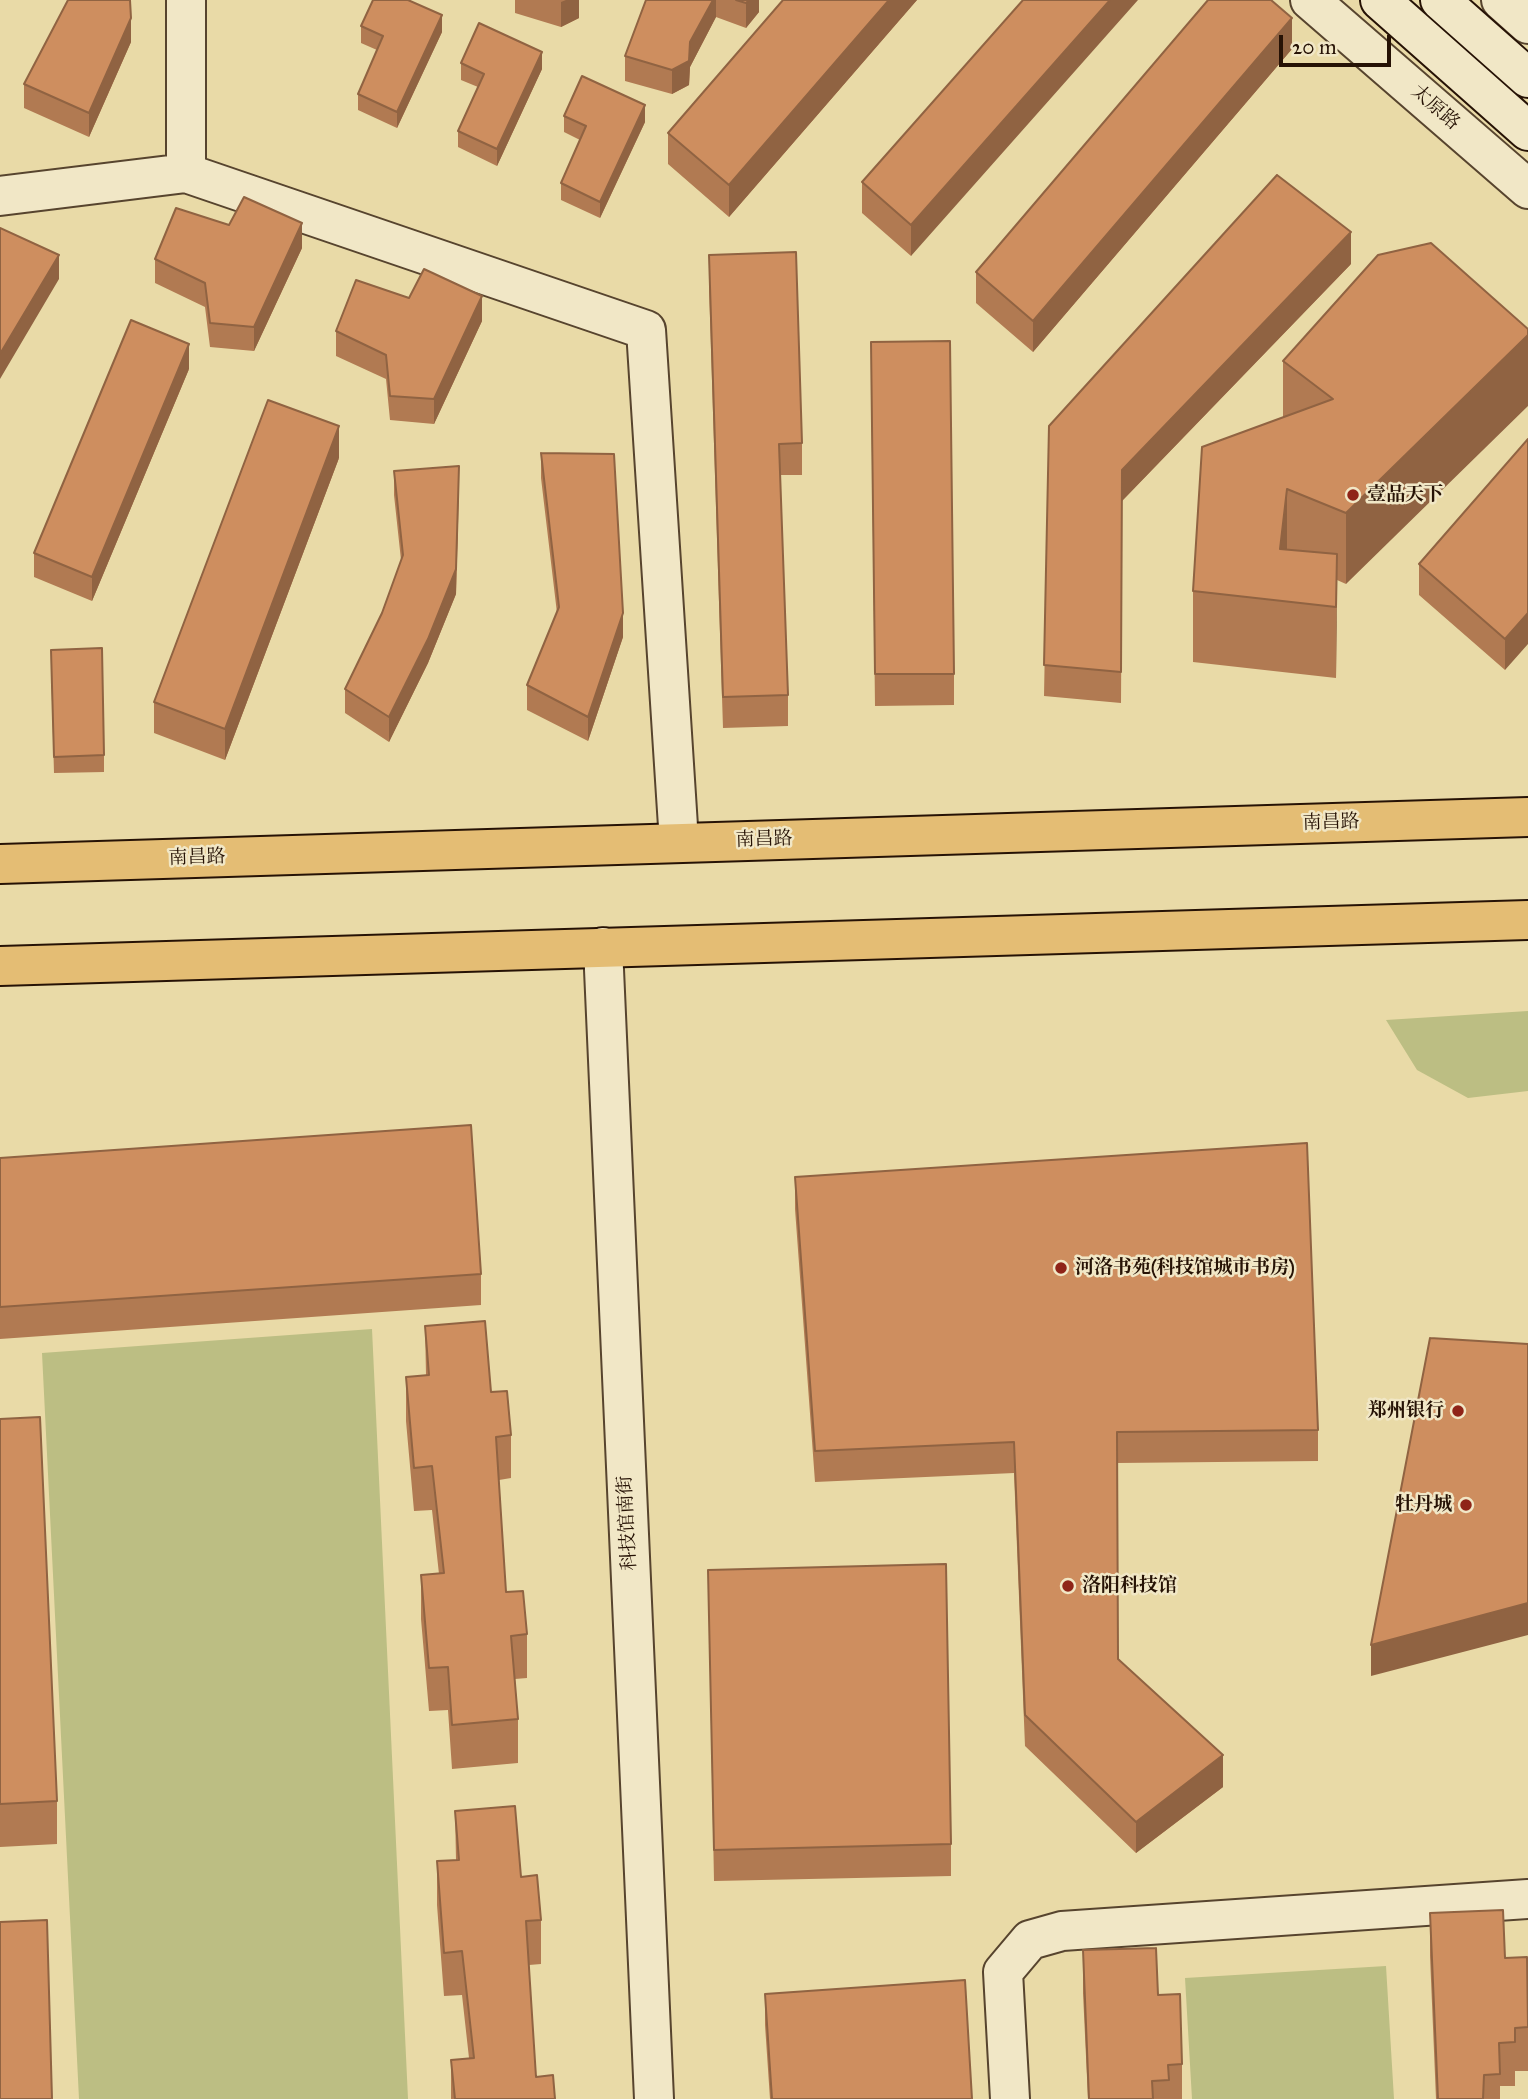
<!DOCTYPE html>
<meta charset="utf-8">
<style>
body{margin:0}
#map{position:relative;width:1528px;height:2099px;overflow:hidden;background:#e9daa7;font-family:"IM FELL Great Primer",serif}
canvas{display:block}
.scale{position:absolute;left:1279px;top:35px;width:112px;height:32px;box-sizing:border-box;border:4px solid #261205;border-top:0;padding-left:9px;font-size:21px;line-height:24px;white-space:nowrap;color:#261205;-webkit-text-stroke:5px #f1e7c6;paint-order:stroke}
</style>
<div id="map">
<canvas width="1528" height="2099"></canvas>
<div class="scale">20 m</div>
</div>
<script>
const c = document.querySelector('canvas').getContext('2d');
c.lineJoin = 'round';
function fillPath(path, color) { c.fillStyle = color; c.fill(path, 'evenodd'); }
const toPath = rows => new Path2D(rows.map(r => 'M' + r).join(''));
function stroke(path, color, width, dash) { c.strokeStyle = color; c.lineWidth = width; c.lineCap = dash ? 'butt' : 'round'; c.setLineDash(dash || []); c.stroke(path); }
function drawText(font, color, halo, rows, align = 'center') {
  c.font = font + ' "IM FELL Great Primer","Noto Serif SC",serif'; c.lineWidth = 5; c.setLineDash([]); c.textBaseline = 'middle'; c.strokeStyle = halo; c.fillStyle = color; for (const [text, x, y, turn = 0] of rows) {
    c.save(); c.translate(x, y); c.rotate((+turn || 0) * Math.PI / 180); c.textAlign = isNaN(turn) ? turn : align; if (halo) c.strokeText(text, 0, 0); c.fillText(text, 0, 0); c.restore();
  }
}
fillPath(toPath([
 [1528,1011,1528,1091,1468,1098,1417,1070,1386,1020],
 [372,1329,408,2099,79,2099,42,1353],
 [1386,1966,1394,2099,1192,2099,1185,1978]
]), '#bcbe83');
const minor = toPath([
 [186,0,186,173],
 [0,196,186,173,646,330,679,842],
 [603,947,654,2099],
 [1010,2099,1003,1972,1030,1940,1062,1931,1528,1899]
]);
const tertiary = toPath([
 [1310,0,1528,189],
 [1501,0,1528,24]
]);
const secondary = toPath([
 [1380,0,1528,131],
 [1440,0,1528,78]
]);
const primary = toPath([
 [0,864,1528,817],
 [0,966,1528,920]
]);
stroke(minor, '#57442e', 42);
stroke(tertiary, '#57442e', 42);
stroke(secondary, '#261205', 42);
stroke(primary, '#261205', 42);
stroke(minor, '#f1e7c6', 38);
stroke(tertiary, '#f1e7c6', 38);
stroke(secondary, '#f1e7c6', 38);
stroke(primary, '#e4bd74', 38);
fillPath(toPath([
 [67,0,130,0,131,42,89,137,24,108,24,84,67,3],
 [515,0,579,0,579,18,561,27,515,13],
 [646,0,759,0,759,12,746,28,716,17,690,67,689,85,672,94,625,81,625,56],
 [783,0,917,0,729,217,668,164,668,133],
 [1023,0,911,256,862,213,862,182],
 [361,26,442,32,397,128,358,110,358,94,377,50,361,43],
 [1292,49,1033,352,976,303,976,272],
 [461,63,542,69,497,166,458,147,458,131,478,87,461,80],
 [564,116,645,122,600,218,561,200,561,183,580,140,564,132],
 [229,225,302,248,254,351,210,347,205,307,155,283,155,259],
 [709,255,802,443,802,475,780,475,788,695,788,726,723,728,709,286],
 [1378,255,1346,584,1337,580,1336,678,1193,662,1193,591,1283,418,1283,361],
 [1351,264,1122,501,1121,703,1044,696,1049,426],
 [409,298,482,321,434,424,390,420,386,379,336,356,336,331],
 [189,369,92,601,34,577,34,553],
 [871,374,954,674,954,705,875,706],
 [1528,439,1505,670,1419,595,1419,564],
 [541,453,623,637,588,741,527,710,527,685,557,613,541,478],
 [339,458,225,760,154,733,154,702],
 [394,471,459,490,456,594,428,663,389,742,345,713,345,689,382,613,401,560,394,495],
 [51,667,104,755,104,772,54,773],
 [0,1158,481,1274,481,1305,0,1339],
 [795,1177,1318,1430,1318,1461,1117,1463,1118,1659,1223,1787,1136,1853,1025,1746,1014,1473,815,1482,795,1209],
 [425,1326,491,1392,511,1435,511,1478,499,1480,506,1592,527,1634,527,1678,515,1679,518,1719,518,1763,452,1769,448,1710,429,1711,421,1619,421,1575,439,1574,432,1510,414,1511,406,1421,406,1377,426,1375],
 [0,1419,57,1801,57,1844,0,1847],
 [708,1570,951,1844,951,1876,714,1881],
 [455,1811,521,1877,541,1920,541,1964,529,1965,536,2077,555,2099,451,2099,451,2060,469,2058,462,1995,444,1996,437,1905,437,1861,456,1860],
 [1430,1913,1505,1958,1528,1993,1528,2071,1515,2071,1515,2086,1500,2086,1500,2099,1436,2099,1430,1956],
 [1083,1950,1158,1995,1182,2064,1182,2099,1088,2099,1083,1993],
 [765,1994,972,2099,770,2099,765,2025]
]), '#b17a52');
fillPath(toPath([
 [566,0,579,0,579,18,561,27,561,2],
 [713,0,716,0,716,17,690,67,689,85,672,94,672,70,690,42],
 [749,0,759,0,759,12,746,28,746,3],
 [889,0,917,0,729,217,729,185],
 [1110,0,1138,0,911,256,911,225],
 [442,15,442,32,397,128,397,112],
 [131,18,131,42,89,137,89,113],
 [1292,18,1292,49,1033,352,1033,321],
 [542,52,542,69,497,166,497,149],
 [645,105,645,122,600,218,600,202],
 [302,223,302,248,254,351,254,327],
 [1351,232,1351,264,1122,501,1121,703,1122,470],
 [59,255,59,279,0,379,0,354],
 [482,296,482,321,434,424,434,399],
 [1528,335,1528,406,1346,584,1346,513],
 [189,344,189,369,92,601,92,577],
 [339,426,339,458,225,760,225,729],
 [459,466,456,594,428,663,389,742,389,717],
 [1287,489,1287,560,1280,549],
 [1337,554,1337,626,1336,678],
 [623,613,623,637,588,741,588,717],
 [1528,613,1528,644,1505,670,1505,639],
 [1528,1603,1528,1635,1371,1676,1371,1645],
 [1223,1755,1223,1787,1136,1853,1136,1822]
]), '#906342');
const building = toPath([
 [68,0,130,0,131,18,89,113,24,84,68,0],
 [373,0,408,0,442,15,397,112,358,94,383,36,361,26,373,0],
 [646,0,713,0,690,42,689,61,672,70,625,56,646,0],
 [736,0,749,0,746,3,736,0],
 [783,0,889,0,729,185,668,133,783,0],
 [1023,0,1110,0,911,225,862,182,1023,0],
 [1208,0,1271,0,1292,18,1033,321,976,272,1208,0],
 [479,23,542,52,497,149,458,131,484,74,461,63,479,23],
 [582,76,645,105,600,202,561,183,586,126,564,116,582,76],
 [1277,175,1351,232,1122,470,1121,672,1044,665,1049,426,1277,175],
 [244,197,302,223,254,327,210,323,205,283,155,259,176,208,229,225,244,197],
 [0,228,59,255,0,354,0,228],
 [1431,243,1528,329,1528,335,1346,513,1287,489,1280,549,1337,554,1336,607,1193,591,1202,447,1333,399,1283,361,1378,255,1431,243],
 [796,252,802,443,779,444,788,695,723,697,709,255,796,252],
 [424,269,482,296,434,399,390,396,386,355,336,331,356,280,409,298,424,269],
 [131,320,189,344,92,577,34,553,131,320],
 [950,341,954,674,875,674,871,342,950,341],
 [268,400,339,426,225,729,154,702,268,400],
 [1528,439,1528,613,1505,639,1419,564,1528,439],
 [541,453,614,454,623,613,588,717,527,685,559,607,541,453],
 [459,466,456,569,428,639,389,717,345,689,382,613,403,555,394,471,459,466],
 [102,648,104,755,54,757,51,650,102,648],
 [471,1125,481,1274,0,1307,0,1158,471,1125],
 [1307,1143,1318,1430,1117,1432,1118,1659,1223,1755,1136,1822,1025,1715,1014,1442,815,1451,795,1177,1307,1143],
 [485,1321,491,1392,507,1391,511,1435,496,1437,506,1592,523,1591,527,1634,511,1636,518,1719,452,1725,448,1667,429,1668,421,1575,444,1573,432,1466,414,1468,406,1377,429,1375,425,1326,485,1321],
 [1430,1338,1528,1344,1528,1603,1371,1645,1430,1338],
 [40,1417,57,1801,0,1804,0,1419,40,1417],
 [946,1564,951,1844,714,1850,708,1570,946,1564],
 [515,1806,521,1877,537,1875,541,1920,526,1921,536,2077,553,2075,555,2099,455,2099,451,2060,474,2058,462,1951,444,1953,437,1861,459,1860,455,1811,515,1806],
 [1503,1910,1505,1958,1527,1957,1528,2027,1515,2028,1515,2042,1499,2043,1500,2074,1484,2075,1483,2099,1438,2099,1430,1913,1503,1910],
 [47,1920,52,2099,0,2099,0,1922,47,1920],
 [1156,1948,1158,1995,1180,1994,1182,2064,1168,2065,1169,2080,1152,2081,1153,2099,1089,2099,1083,1950,1156,1948],
 [965,1980,972,2099,772,2099,765,1994,965,1980]
]);
fillPath(building, '#ce8e5f');
stroke(building, '#906342', 2);
for (const [x, y, r, color] of [
 [1353,495,7,"#8f2418"],
 [1061,1268,7,"#8f2418"],
 [1458,1411,7,"#8f2418"],
 [1466,1505,7,"#8f2418"],
 [1068,1586,7,"#8f2418"]
]) { const dot = new Path2D(); dot.arc(x, y, r, 0, 2 * Math.PI); c.fillStyle = color; c.fill(dot); stroke(dot, '#f1e7c6', 2.5); }
drawText('19px', '#261205', '#f1e7c6', [
 ["太原路",1435,108,41],
 ["南昌路",1331,823,-2],
 ["南昌路",764,840,-2],
 ["南昌路",197,858,-2],
 ["科技馆南街",628,1523,-93]
]);
drawText('bold 19px', '#261205', '#f1e7c6', [
 ["壹品天下",1367,495],
 ["河洛书苑(科技馆城市书房)",1075,1268],
 ["郑州银行",1444,1411,"right"],
 ["牡丹城",1452,1505,"right"],
 ["洛阳科技馆",1082,1586]
], 'left');
</script>
